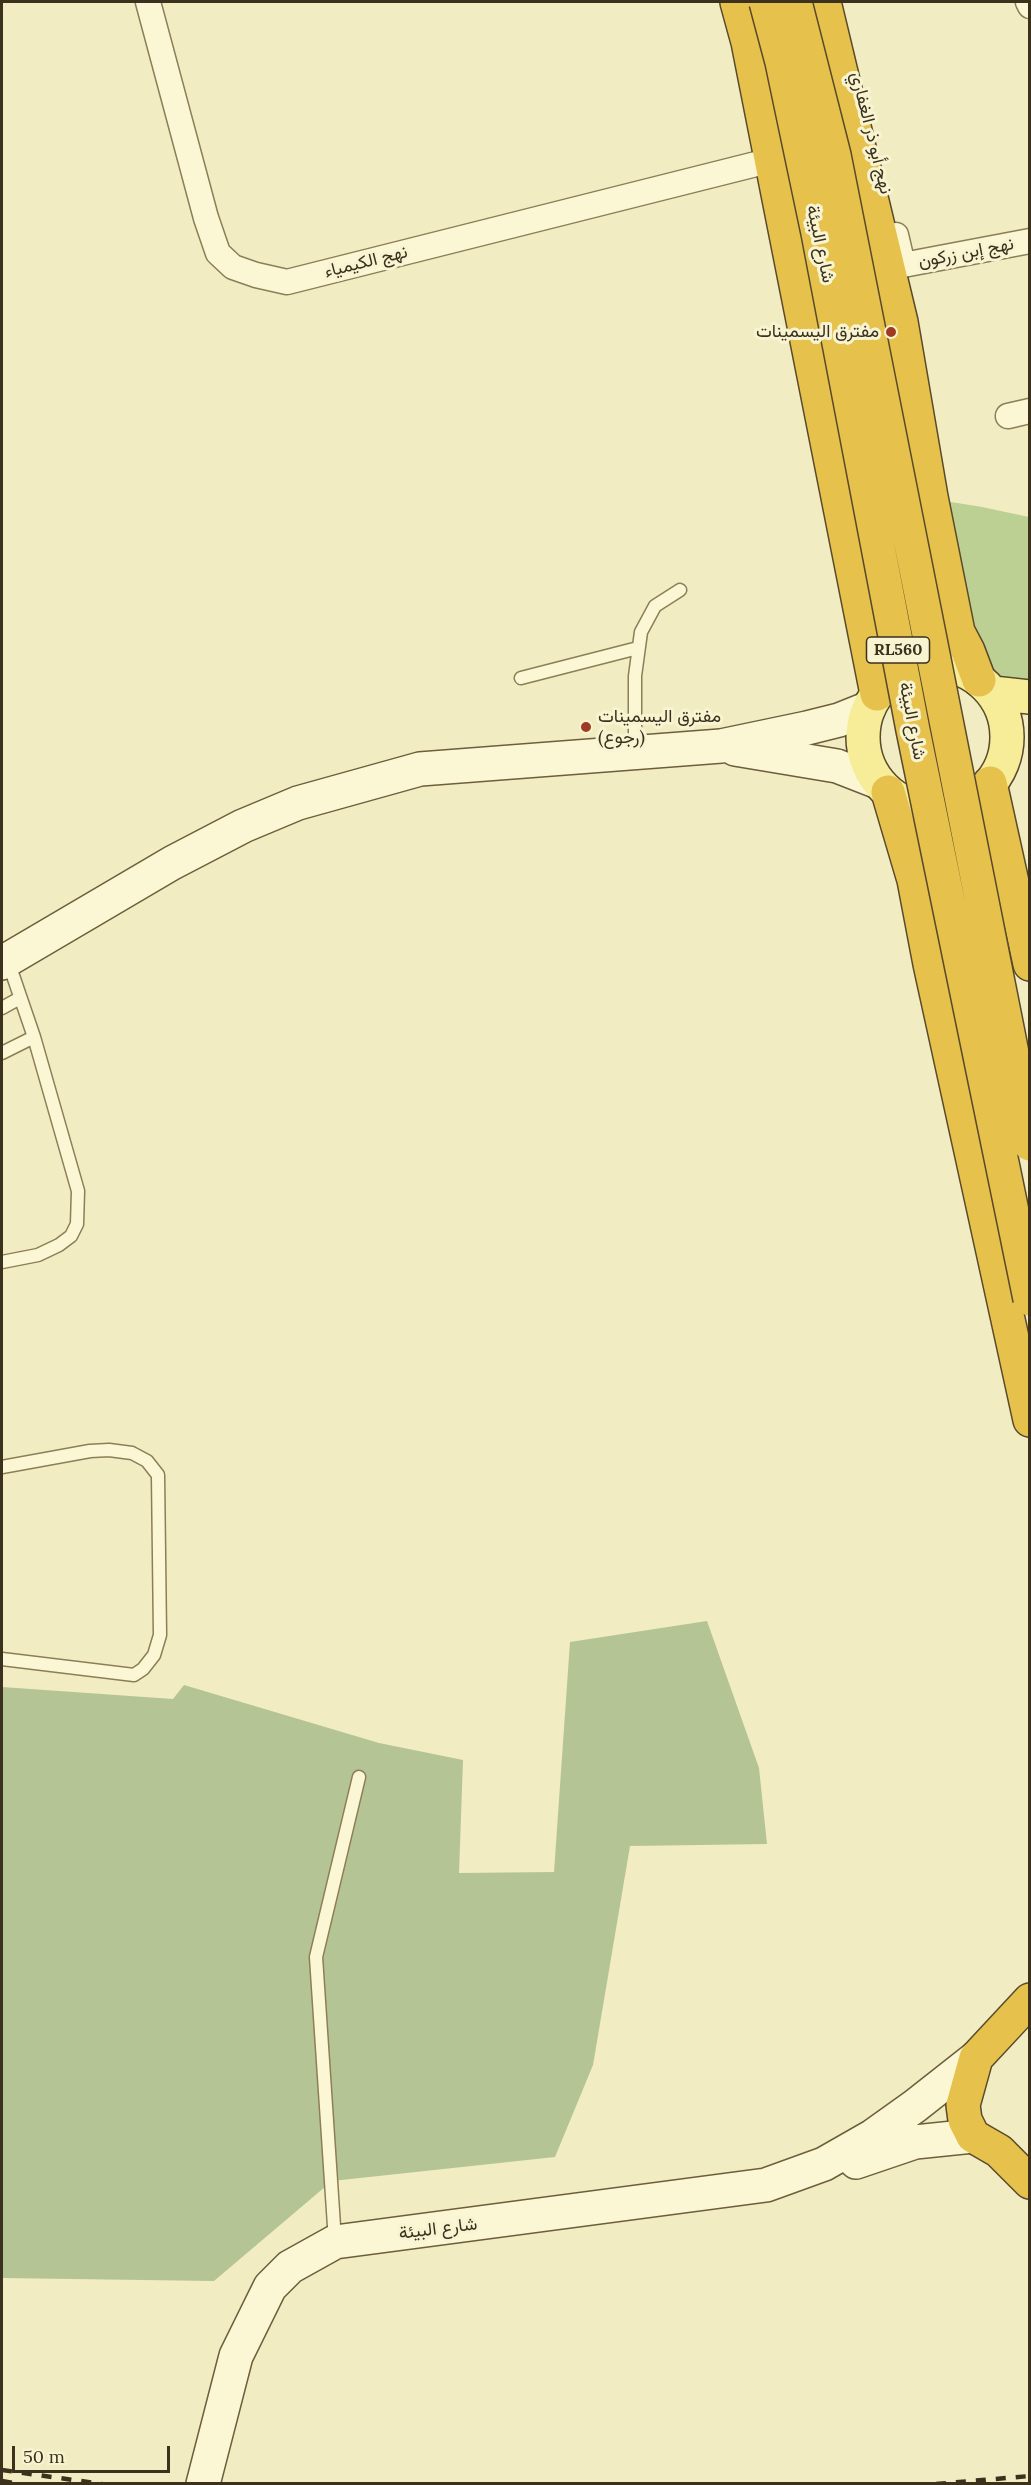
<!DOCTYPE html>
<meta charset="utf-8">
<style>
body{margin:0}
#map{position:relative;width:1031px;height:2485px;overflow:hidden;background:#f1ecc1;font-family:Lora,serif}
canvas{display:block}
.frame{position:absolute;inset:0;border:3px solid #3b311d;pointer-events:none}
.scale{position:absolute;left:12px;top:2446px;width:158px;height:27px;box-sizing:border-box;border:3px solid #3b311d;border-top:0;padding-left:8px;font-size:18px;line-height:21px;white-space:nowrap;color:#3b311d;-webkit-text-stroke:4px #f8f4d2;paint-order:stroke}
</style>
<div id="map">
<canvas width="1031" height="2485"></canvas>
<div class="frame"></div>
<div class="scale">50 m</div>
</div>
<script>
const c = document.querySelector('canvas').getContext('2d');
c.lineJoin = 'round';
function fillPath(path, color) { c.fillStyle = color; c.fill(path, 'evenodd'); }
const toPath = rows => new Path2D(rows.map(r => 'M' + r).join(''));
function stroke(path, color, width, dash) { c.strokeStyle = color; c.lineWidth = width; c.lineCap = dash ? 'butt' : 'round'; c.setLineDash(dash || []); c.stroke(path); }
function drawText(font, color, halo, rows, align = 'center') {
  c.font = font + ' Lora,Vazirmatn,serif'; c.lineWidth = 6; c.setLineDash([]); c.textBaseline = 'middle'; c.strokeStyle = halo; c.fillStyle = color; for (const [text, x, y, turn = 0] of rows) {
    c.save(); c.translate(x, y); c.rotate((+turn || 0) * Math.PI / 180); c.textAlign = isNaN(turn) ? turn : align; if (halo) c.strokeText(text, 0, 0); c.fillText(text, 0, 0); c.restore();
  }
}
fillPath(toPath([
 [926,498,982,507,1029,517,1029,683,1008,683,977,665]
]), '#bdd094');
fillPath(toPath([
 [707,1621,759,1768,767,1844,630,1846,593,2065,555,2157,332,2181,214,2281,2,2278,2,1687,173,1699,184,1685,379,1743,463,1760,459,1873,554,1872,570,1642]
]), '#b5c494');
const lane = toPath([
 [521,678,638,648],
 [635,752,635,676,641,632,655,606,680,590],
 [2,1008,20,998],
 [2,1053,34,1037],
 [2,1262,38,1255,59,1245,71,1236,77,1224,78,1191,34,1037,8,961],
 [2,1467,90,1451,109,1450,132,1453,147,1461,158,1475,160,1635,154,1655,143,1669,134,1675,2,1659],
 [335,2241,316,1957,359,1777]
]);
const street = toPath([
 [148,2,206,218,218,253,233,267,256,275,287,282,772,160],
 [1028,2,1030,6],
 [896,235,903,265,1030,241],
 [1008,416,1030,411]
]);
const secondary = toPath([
 [735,749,837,766,878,782],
 [2,963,172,863,243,826,298,803,420,769,721,746,807,728,839,720,869,708],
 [856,2162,915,2142,973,2136],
 [203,2484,236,2356,270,2287,290,2267,335,2242,766,2185,824,2164,873,2136,915,2106,976,2058]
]);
const primary = toPath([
 '863 737a72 72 0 1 1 144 0a72 72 0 1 1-144 0Z',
 [993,693,1030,697]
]);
const highway = toPath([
 [737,2,748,42,877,694],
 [824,2,901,322,931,497,958,632,968,651,979,680],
 [990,783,1030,964],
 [888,792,914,880,930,964,1030,1420],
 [1030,2000,976,2058,963,2105,965,2120,973,2136,999,2151,1030,2182]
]);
stroke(lane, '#8c7e57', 15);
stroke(street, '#8c7e57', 27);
stroke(secondary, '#6e5e3b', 36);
stroke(primary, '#594a2c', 36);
stroke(highway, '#594a2c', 36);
stroke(lane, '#fbf7d5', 12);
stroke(street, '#fbf7d5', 24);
stroke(secondary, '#fbf7d5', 33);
stroke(primary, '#f7ec97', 33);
stroke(highway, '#e6c14c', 33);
stroke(toPath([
 [2,2470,102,2484],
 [2,2481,19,2484],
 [936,2484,1030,2476]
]), '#3b311d', 4.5, [10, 10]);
const highwayBridge = toPath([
 [766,2,782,62,818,233,913,730,1030,1299],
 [795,2,834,155,1030,1144]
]);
stroke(highwayBridge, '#594a2c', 36, []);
stroke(highwayBridge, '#e6c14c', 33);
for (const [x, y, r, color] of [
 [891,332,6,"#9f3b23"],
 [586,727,6,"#9f3b23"]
]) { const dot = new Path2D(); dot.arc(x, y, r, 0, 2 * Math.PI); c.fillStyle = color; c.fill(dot); stroke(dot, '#f8f4d2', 2); }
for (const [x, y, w] of [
 [898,650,63]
]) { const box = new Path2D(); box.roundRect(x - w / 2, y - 13, w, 26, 4.5); c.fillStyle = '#f8f4d2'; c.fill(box); stroke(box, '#3b311d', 1.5); }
drawText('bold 16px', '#3b311d', null, [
 ["RL560",898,650]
]);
drawText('18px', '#3b311d', '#f8f4d2', [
 ["نهج أبو ذر الغفاري",871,133,76],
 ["شارع البيئة",820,244,78],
 ["نهج إبن زركون",966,253,-11],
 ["نهج الكيمياء",366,262,-14],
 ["شارع البيئة",912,721,79],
 ["شارع البيئة",438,2229,-7]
]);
drawText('18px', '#3b311d', '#f8f4d2', [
 ["مفترق اليسمينات",879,332],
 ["مفترق اليسمينات",598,717,"left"],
 ["(رجوع)",598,738,"left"]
], 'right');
</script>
